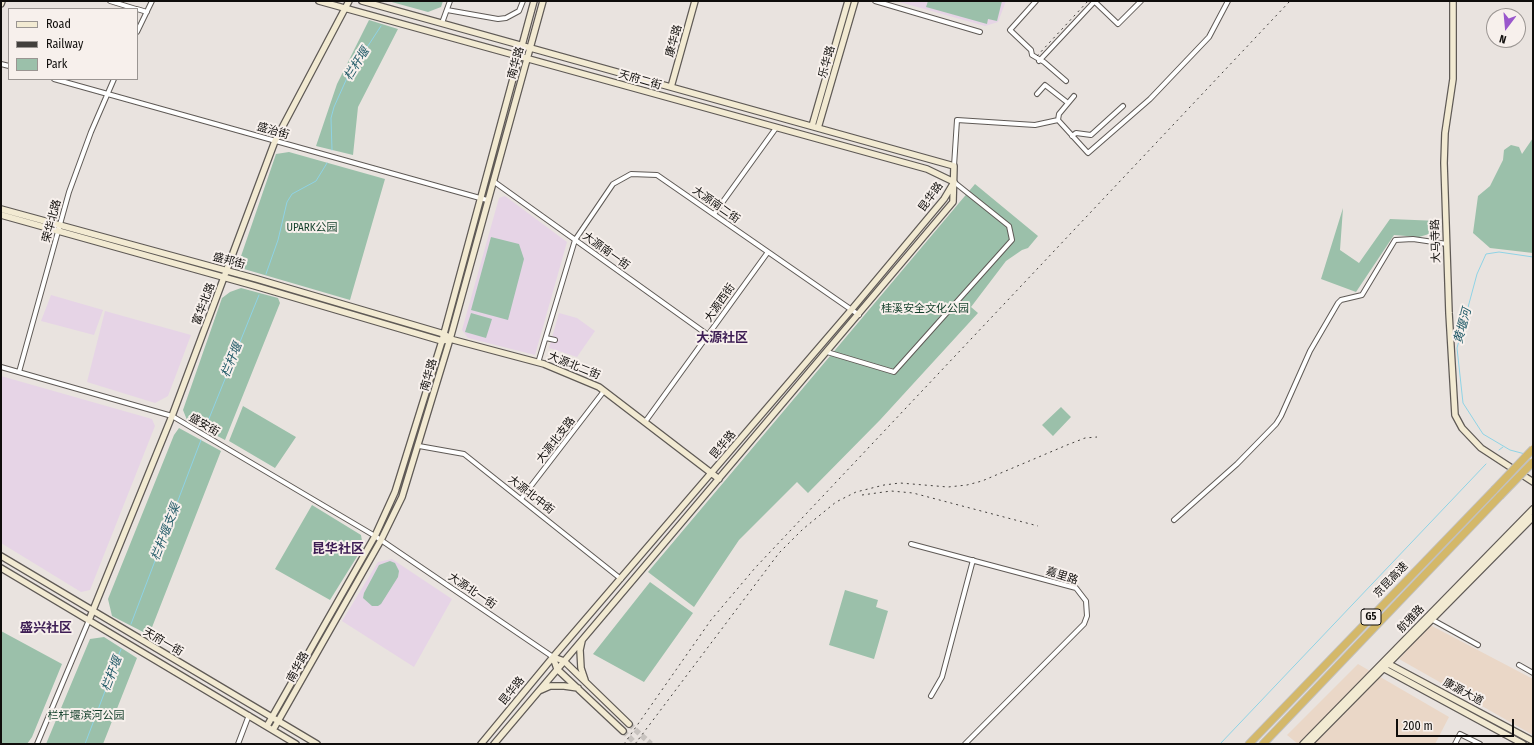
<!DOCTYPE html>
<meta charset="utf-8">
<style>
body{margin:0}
#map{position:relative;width:1534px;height:745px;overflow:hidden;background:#e9e3df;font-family:"Fira Sans Condensed",sans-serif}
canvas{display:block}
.frame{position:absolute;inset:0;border:2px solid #0f0d0b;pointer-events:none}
.legend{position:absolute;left:8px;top:8px;width:130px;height:72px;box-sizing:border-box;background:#f7f0ec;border:1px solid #9a9592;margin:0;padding:5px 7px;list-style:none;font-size:12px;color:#0f0d0b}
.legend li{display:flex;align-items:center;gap:8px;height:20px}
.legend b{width:20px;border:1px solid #9a9592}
.north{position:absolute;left:1486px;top:8px;width:40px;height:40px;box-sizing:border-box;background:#f7f0ec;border:1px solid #9a9592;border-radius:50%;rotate:196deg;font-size:11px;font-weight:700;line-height:16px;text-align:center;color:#0f0d0b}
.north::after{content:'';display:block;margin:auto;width:14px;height:18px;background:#9a57cc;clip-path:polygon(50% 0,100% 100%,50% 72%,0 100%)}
.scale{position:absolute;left:1396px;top:719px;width:118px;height:18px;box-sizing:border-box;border:2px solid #0f0d0b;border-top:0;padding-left:5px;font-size:12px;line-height:14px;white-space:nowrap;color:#0f0d0b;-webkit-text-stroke:3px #f7f0ec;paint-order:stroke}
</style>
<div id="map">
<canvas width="1534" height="745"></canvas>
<div class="frame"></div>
<ul class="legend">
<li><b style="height:5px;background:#f2ead2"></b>Road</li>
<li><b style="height:5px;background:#423f3c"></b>Railway</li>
<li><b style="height:11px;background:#9bc0aa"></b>Park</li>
</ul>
<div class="north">N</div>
<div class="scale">200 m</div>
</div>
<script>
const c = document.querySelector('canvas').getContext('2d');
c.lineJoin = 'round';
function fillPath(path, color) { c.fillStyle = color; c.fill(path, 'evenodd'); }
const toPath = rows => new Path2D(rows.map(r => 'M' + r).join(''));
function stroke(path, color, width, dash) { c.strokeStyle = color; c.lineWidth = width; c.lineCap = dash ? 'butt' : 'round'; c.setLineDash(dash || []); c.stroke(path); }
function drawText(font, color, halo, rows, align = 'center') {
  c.font = font + ' "Fira Sans Condensed","Noto Sans SC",sans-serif'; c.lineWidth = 4; c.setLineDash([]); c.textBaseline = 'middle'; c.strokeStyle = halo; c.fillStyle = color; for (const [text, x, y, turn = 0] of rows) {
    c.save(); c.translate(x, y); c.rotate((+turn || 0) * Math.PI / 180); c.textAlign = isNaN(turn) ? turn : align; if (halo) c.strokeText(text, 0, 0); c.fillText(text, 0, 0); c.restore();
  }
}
fillPath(toPath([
 [1430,625,1533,679,1533,735,1399,659],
 [1358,664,1449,717,1435,744,1298,744,1287,735]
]), '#ead7c7');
fillPath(toPath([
 [896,1,1006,1,998,22,985,26],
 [505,196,567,242,535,355,468,338,462,330,499,198],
 [51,295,103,310,94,335,41,321],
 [105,311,191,335,168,396,155,403,87,382],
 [559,313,577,318,595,331,577,357,549,348],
 [1,376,152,419,155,426,90,590,81,592,1,543],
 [392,559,452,599,414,667,342,621,378,562]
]), '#e6d4e6');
fillPath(toPath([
 [388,1,443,1,441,7,428,12],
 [928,1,1002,1,997,21,988,19,987,24,926,7],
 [369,20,398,29,358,107,353,155,316,146,337,84],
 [1533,138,1533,253,1490,248,1473,233,1478,196,1490,186,1503,160,1504,150,1511,145,1519,147,1522,154],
 [289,152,385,179,350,300,244,269,239,262,276,154],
 [975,184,1038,236,1028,248,1022,250,1006,261,971,307,978,313,880,420,808,493,797,482,739,540,694,607,648,572],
 [1343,208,1340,250,1359,263,1390,219,1439,221,1439,231,1419,237,1394,235,1356,292,1321,279],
 [491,237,519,244,524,259,508,320,471,310],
 [241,288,278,298,280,303,225,440,187,420,183,410,222,298,230,292],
 [471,313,492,319,486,338,465,332],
 [243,406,296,437,275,468,229,441],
 [1061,407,1071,417,1053,436,1042,425],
 [179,428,221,451,149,635,112,616,108,599,174,435],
 [312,505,361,535,363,547,330,600,275,569],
 [390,561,395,563,399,571,398,577,381,604,378,606,372,606,363,598,364,593,379,565],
 [650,582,693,613,644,682,593,654],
 [845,590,878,600,876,607,888,611,874,659,829,645],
 [1,631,62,664,32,737,27,744,1,744],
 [104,637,137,658,103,744,46,744,90,639]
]), '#9bc0aa');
stroke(toPath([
 [400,2,401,1],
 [332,150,331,118,334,107,347,78,381,26],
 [266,274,278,240,287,202,292,194,316,181,327,163],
 [206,426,259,295],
 [1499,450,1503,447],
 [1525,454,1510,450,1483,434,1463,403,1457,348,1477,274,1486,254,1499,252,1533,257],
 [131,624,201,440],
 [85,744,121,649],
 [1220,744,1486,464]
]), '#8fd3e5', 1);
stroke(toPath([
 [629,724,651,744],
 [623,731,636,744]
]), '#c8c3bf', 5.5, [5.5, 3]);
const street = toPath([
 [110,1,136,9],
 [875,1,980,32],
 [1036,1,1010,30,1031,50,1032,55,1044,62,1066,81],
 [1094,1,1118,24,1141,1],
 [137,9,147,12],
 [447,10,498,19,506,18,519,11,523,1],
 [442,23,450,1],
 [137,32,152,1],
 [1039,61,1095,1],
 [1,64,9,66],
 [54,79,487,200],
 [1037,94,1045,85,1068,103],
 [1058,120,1059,114,1074,96],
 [1072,136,1076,133,1091,135,1123,106],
 [954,166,957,120,1035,125,1058,120,1088,153,1150,99,1209,37,1228,1],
 [493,181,708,335],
 [714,214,776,128],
 [546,338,555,340],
 [827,352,894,372,1012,240,1009,226,954,182],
 [538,363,575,240,613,184,631,174,657,175,859,315],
 [1,367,172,416,375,536,553,657],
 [19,372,69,192,91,132,114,79],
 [645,422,768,252],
 [419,446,464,454,621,579],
 [521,499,604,391],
 [1174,520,1237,464,1276,424,1281,416,1310,351,1338,303,1341,300,1362,295,1395,240,1413,239,1447,244],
 [911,544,1076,588,1086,601,1087,616,1084,624,965,744],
 [1431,619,1478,645],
 [1519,665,1533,673],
 [931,696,942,677,973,560],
 [37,744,89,620],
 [238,744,249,715],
 [1455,744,1460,734,1480,744]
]);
const secondary = toPath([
 [319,1,927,169,954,182],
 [362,1,954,166,953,202,494,744],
 [1453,1,1453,79,1445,133,1444,163,1449,313,1455,415,1462,428,1481,448,1533,482],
 [1,4,2,1],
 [671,87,695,1],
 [812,126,848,1],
 [818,128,855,1],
 [1,209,257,279,444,334,447,336],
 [1,215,255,286,442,341,450,339,544,364,599,387,719,479],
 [1,556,317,744],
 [1,568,296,744],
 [89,620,172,416,275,141,349,1],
 [582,641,580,650,581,668,585,680],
 [553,657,557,669,623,731],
 [553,657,564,661,629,724],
 [1385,662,1533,741],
 [1381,667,1523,744],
 [541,690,550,686,564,686,578,688],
 [267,726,375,536,395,492,442,341,534,1],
 [273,730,381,540,402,497,450,339,543,1],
 [481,744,553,657,852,309,944,199,953,184],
 [1303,744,1533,509],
 [1309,744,1533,517]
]);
const highway = toPath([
 [1249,744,1494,490],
 [1263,744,1500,496]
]);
stroke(street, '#5f5a56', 6);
stroke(secondary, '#5f5a56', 8);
stroke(highway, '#c1c0c0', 9);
stroke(street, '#fff', 4);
stroke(secondary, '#f2ead2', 5.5);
stroke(highway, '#d4b869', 7);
stroke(toPath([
 [1037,56,1088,1],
 [862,495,891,491,913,493,1038,526],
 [624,744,711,620,755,568,1290,1],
 [635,744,779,553,803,529,836,502,856,492,884,485,900,483,948,487,967,485,982,481,1067,445,1085,438,1097,437]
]), '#423f3c', 1, [2, 4]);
const highwayBridge = toPath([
 [1494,490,1533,449],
 [1500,496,1533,462]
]);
stroke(highwayBridge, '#c1c0c0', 9, []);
stroke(highwayBridge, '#d4b869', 7);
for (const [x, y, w] of [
 [1371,617,20]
]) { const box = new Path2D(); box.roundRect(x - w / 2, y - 8, w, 16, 3); c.fillStyle = '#f7f0ec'; c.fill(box); stroke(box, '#0f0d0b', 1); }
drawText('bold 10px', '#0f0d0b', null, [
 ["G5",1371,617]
]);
drawText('11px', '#0f0d0b', '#f7f0ec', [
 ["康华路",674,41,-74],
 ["乐华路",827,62,-74],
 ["南华路",516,63,-74],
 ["天府二街",640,80,16],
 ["盛治街",273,131,16],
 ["昆华路",931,197,-54],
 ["大源南二街",716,205,35],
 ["荣华北路",52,221,-75],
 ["大马寺路",1436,241,-92],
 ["大源南一街",606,251,36],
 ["盛邦街",229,261,15],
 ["大源西街",720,303,-55],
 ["富华北路",204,304,-69],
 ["大源北二街",574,366,22],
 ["南华路",429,375,-74],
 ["盛安街",204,425,30],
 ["大源北支路",556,440,-52],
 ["昆华路",723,445,-50],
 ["大源北中街",531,495,38],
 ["嘉里路",1062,576,18],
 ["京昆高速",1391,580,-46],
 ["大源北一街",472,591,34],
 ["航雅路",1411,619,-46],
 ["天府一街",163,642,30],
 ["南华路",298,667,-61],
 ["昆华路",512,691,-51],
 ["康源大道",1463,692,28]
]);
drawText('11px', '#123f2a', '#f7f0ec', [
 ["UPARK公园",312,228],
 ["桂溪安全文化公园",925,309],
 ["栏杆堰滨河公园",86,716]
]);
drawText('italic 12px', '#255d6a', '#f7f0ec', [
 ["栏杆堰",357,64,-58],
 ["黄堰河",1463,326,-75],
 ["栏杆堰",232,360,-68],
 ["栏杆堰支渠",166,532,-69],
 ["栏杆堰",112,674,-69]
]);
drawText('bold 13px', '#3d1d54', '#f7f0ec', [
 ["大源社区",722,338],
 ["昆华社区",338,549],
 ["盛兴社区",46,628]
]);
</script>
